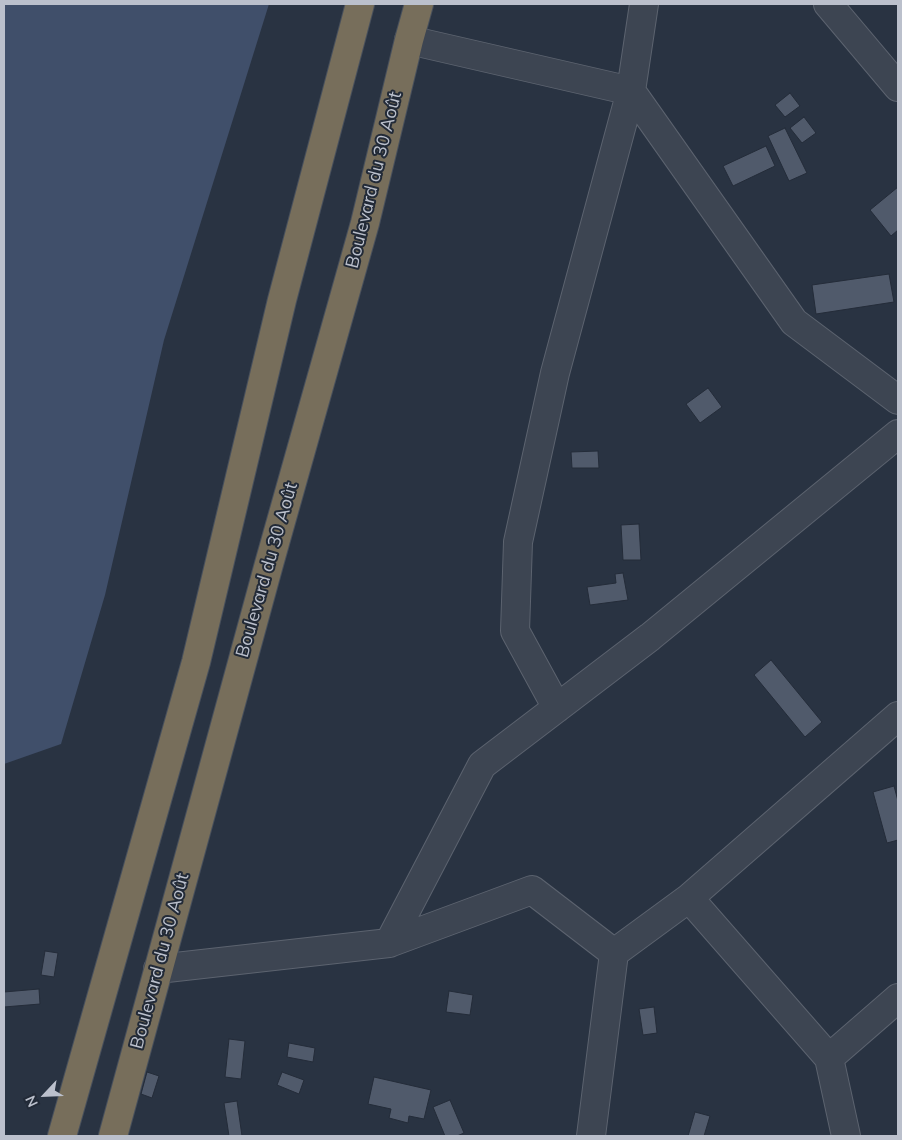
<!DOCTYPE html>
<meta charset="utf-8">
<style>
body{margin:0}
#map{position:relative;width:902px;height:1140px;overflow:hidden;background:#293342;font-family:Mulish,sans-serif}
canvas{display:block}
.frame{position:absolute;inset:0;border:5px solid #bbc0cc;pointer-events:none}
.north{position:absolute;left:20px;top:1070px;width:50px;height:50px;-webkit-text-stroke:4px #222a37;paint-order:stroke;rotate:245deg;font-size:14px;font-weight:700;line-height:20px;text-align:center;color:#bbc0cc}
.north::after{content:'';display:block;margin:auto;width:18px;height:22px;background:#bbc0cc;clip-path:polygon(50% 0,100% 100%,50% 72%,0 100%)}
</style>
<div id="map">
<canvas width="902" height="1140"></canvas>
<div class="frame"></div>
<div class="north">N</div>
</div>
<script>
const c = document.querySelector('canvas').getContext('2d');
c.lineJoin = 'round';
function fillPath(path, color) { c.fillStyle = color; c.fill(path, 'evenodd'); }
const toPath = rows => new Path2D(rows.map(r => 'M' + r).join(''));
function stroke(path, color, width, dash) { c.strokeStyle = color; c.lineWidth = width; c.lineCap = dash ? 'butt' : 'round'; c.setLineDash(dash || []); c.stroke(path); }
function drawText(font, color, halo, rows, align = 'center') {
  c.font = font + ' Mulish,sans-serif'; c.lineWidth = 4; c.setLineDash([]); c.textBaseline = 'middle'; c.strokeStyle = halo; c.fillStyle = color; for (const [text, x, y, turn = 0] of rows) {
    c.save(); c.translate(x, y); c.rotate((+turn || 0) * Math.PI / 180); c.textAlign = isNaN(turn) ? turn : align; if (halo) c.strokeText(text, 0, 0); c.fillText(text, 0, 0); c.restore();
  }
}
fillPath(toPath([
 [4,4,269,4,164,340,105,595,61,744,4,764]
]), '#404f6a');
const building = toPath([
 [790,93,800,106,785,117,775,105,790,93],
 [804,117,816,133,802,143,790,128,804,117],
 [785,128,807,173,789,181,768,136,785,128],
 [766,146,775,166,733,186,723,166,766,146],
 [898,187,898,230,891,236,870,210,898,187],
 [889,274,894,302,816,314,812,285,889,274],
 [708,388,722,407,700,423,686,404,708,388],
 [598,451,599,468,572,468,571,452,598,451],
 [639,524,641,560,623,560,621,525,639,524],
 [623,573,628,600,590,605,587,587,616,583,615,574,623,573],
 [771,660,822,722,805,737,754,675,771,660],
 [894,786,898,801,898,840,887,843,873,792,894,786],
 [45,951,58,953,54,977,41,975,45,951],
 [39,989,40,1004,4,1007,4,992,39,989],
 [449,991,473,995,470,1015,446,1012,449,991],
 [654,1007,657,1033,643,1035,639,1009,654,1007],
 [229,1039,245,1041,241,1079,225,1077,229,1039],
 [289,1043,315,1048,313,1062,287,1057,289,1043],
 [147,1072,159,1076,152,1098,141,1094,147,1072],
 [282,1072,304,1080,299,1094,277,1085,282,1072],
 [374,1077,431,1090,424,1119,409,1116,408,1123,389,1118,391,1109,368,1104,374,1077],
 [450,1100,464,1133,457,1136,445,1136,433,1107,450,1100],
 [237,1101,242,1136,229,1136,224,1103,237,1101],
 [695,1112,710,1116,704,1136,688,1136,695,1112]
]);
fillPath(building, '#505a6b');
stroke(building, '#242c39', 1);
const minor = toPath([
 [828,4,898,87],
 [409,40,631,91,794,322,898,400],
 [557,708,515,631,518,542,555,373,631,91,644,4],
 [689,898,829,1058,846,1136],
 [389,943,532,890,614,953,591,1136],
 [614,953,689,898,898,716],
 [158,969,389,943,482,765,650,637,898,434],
 [829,1058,898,998]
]);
const highway = toPath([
 [62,1136,196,662,282,300,360,4],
 [113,1136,269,564,365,223,409,40,419,4]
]);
stroke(minor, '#5c636f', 30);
stroke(highway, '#48505c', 30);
stroke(minor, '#3d4552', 28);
stroke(highway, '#776e5b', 28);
drawText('18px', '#bbc0cc', '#222a37', [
 ["Boulevard du 30 Août",374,180,-76],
 ["Boulevard du 30 Août",267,570,-74],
 ["Boulevard du 30 Août",160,961,-75]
]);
</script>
